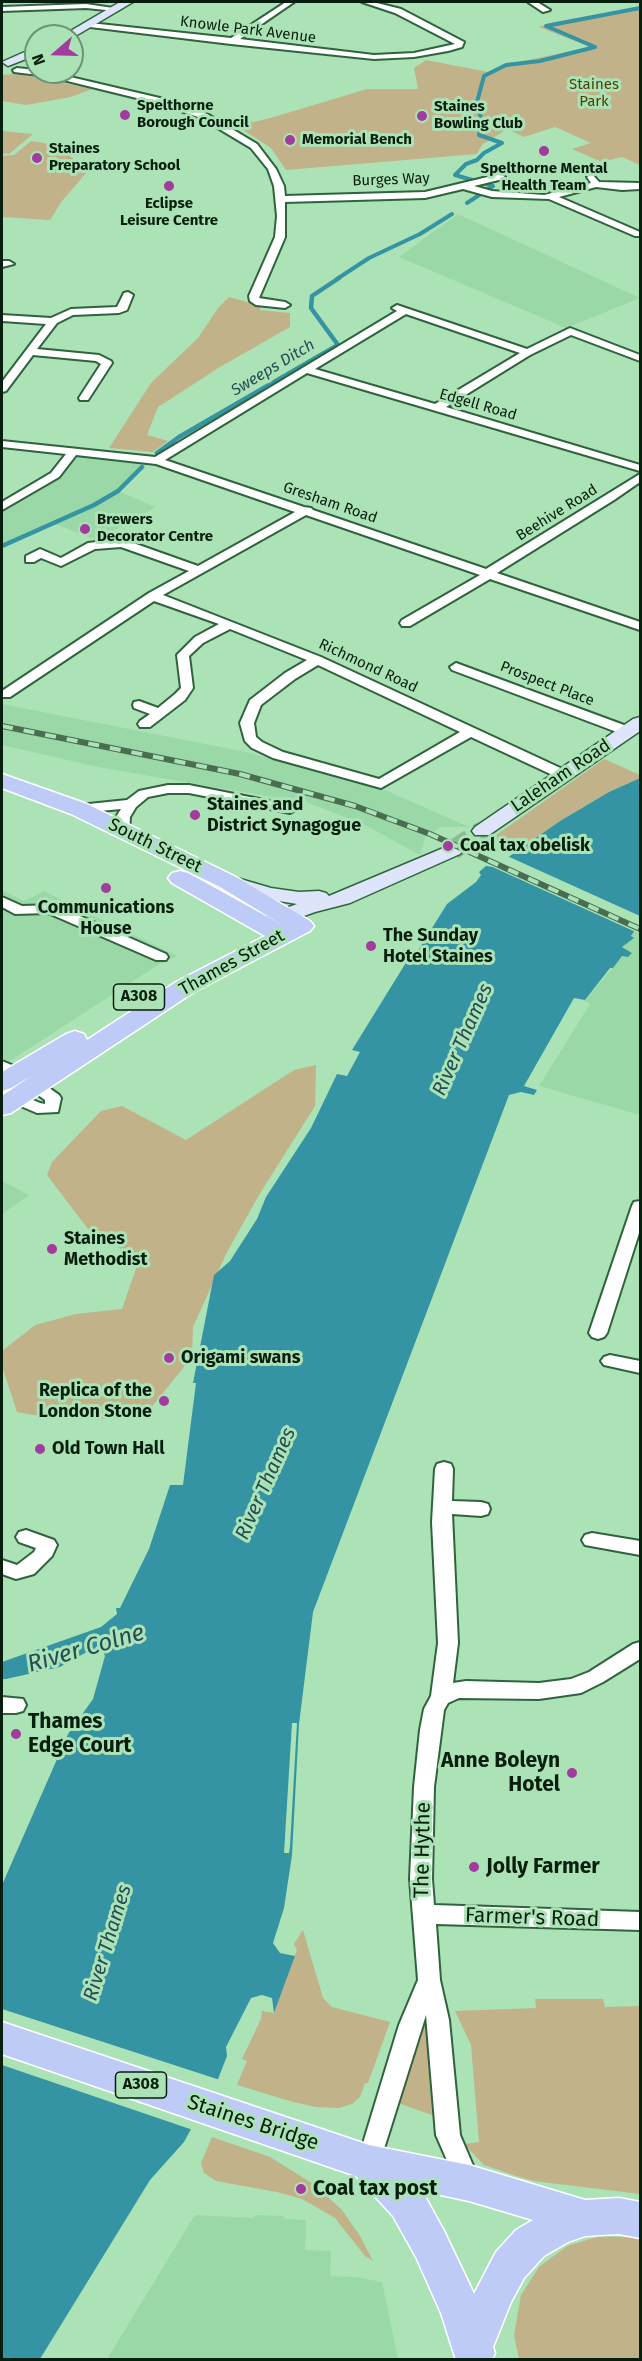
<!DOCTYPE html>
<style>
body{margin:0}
#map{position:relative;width:642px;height:2361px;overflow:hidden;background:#abe3b6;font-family:"Fira Sans",sans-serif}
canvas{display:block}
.frame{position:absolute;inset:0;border:3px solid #081e0e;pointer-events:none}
.north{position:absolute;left:24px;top:24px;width:60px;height:60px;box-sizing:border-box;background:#abe3b6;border:2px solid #6a9473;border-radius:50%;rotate:250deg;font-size:16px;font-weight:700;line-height:24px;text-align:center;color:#081e0e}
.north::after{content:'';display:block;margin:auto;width:21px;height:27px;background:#a33a9d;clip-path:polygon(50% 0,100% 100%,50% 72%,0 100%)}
</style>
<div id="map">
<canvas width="642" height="2361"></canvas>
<div class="frame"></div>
<div class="north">N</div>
</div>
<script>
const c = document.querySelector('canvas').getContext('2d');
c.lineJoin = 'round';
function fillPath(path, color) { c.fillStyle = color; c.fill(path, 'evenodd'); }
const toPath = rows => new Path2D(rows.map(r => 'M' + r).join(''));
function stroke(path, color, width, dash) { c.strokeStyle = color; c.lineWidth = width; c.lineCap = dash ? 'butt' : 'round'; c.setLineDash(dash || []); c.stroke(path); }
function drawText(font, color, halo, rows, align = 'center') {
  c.font = font + ' "Fira Sans",sans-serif'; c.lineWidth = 6; c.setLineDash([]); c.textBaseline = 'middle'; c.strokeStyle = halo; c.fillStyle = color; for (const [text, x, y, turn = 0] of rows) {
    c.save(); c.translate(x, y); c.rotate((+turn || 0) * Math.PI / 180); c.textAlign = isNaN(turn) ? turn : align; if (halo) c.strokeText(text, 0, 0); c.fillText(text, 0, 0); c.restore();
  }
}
fillPath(toPath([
 [458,214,640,298,566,328,399,257],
 [63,454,147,465,118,491,156,507,96,540,55,524,2,549,2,501,52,471,64,458],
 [2,704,246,752,385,790,469,827,441,827,426,836,420,855,365,825,298,799,295,801,98,767,2,745],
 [2,890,24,901,44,891,177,956,158,965,2,1066],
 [640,925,640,1115,539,1086,590,1004,582,1000,586,1000,622,956,632,953,622,947,633,938,631,936],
 [2,1181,29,1195,2,1214],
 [195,2215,254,2218,255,2215,283,2216,284,2219,306,2220,305,2250,331,2251,330,2276,356,2277,382,2282,398,2359,107,2359]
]), '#9bd8a8');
fillPath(toPath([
 [640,7,640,165,622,157,602,162,572,149,591,143,555,127,524,137,507,129,482,145,477,154,286,170,271,148,237,126,274,117,367,89,418,89,414,68,426,60,488,72,514,63,590,47,539,27,554,22],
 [19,74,92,89,71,97,26,105,2,101,2,75],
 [2,131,33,134,9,154,2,153],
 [31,141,57,145,88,171,62,201,50,220,2,217,2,156,14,155],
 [229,297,262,306,259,310,290,313,290,327,220,367,158,407,147,435,168,441,153,452,109,448,151,383,198,338,218,308],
 [604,759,640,775,640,778,609,792,560,821,518,850,485,843],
 [316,1065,315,1106,259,1195,226,1254,193,1327,192,1357,142,1419,55,1419,17,1412,2,1366,2,1351,35,1325,76,1314,122,1309,139,1260,88,1229,47,1175,52,1162,101,1111,122,1106,186,1140,294,1070],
 [303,1930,323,1998,332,2007,390,2022,368,2083,365,2083,360,2097,352,2104,339,2108,316,2107,293,2102,237,2085,247,2061,242,2059,261,2019,262,2011,274,2013,297,1950,294,1944],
 [535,1999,603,1999,605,2007,640,2006,640,2194,534,2181,516,2176,484,2165,464,2144,479,2142,471,2045,455,2011,536,2008],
 [425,2016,432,2115,395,2102],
 [212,2137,270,2157,315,2185,342,2210,360,2236,373,2261,365,2256,335,2218,302,2199,277,2192,216,2181,204,2173,201,2163],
 [600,2236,640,2238,640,2359,519,2359,514,2335,521,2295,539,2267,567,2246]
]), '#c1b289');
fillPath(toPath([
 [640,778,640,923,631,936,634,938,622,947,632,953,628,957,622,956,613,968,610,968,585,1000,574,998,524,1086,537,1090,534,1095,521,1092,509,1095,313,1612,299,1724,292,1855,284,1908,273,1943,280,1953,295,1956,274,2013,272,1998,262,1995,251,1998,226,2047,227,2056,218,2079,184,2142,150,2180,40,2359,2,2359,2,1885,68,1734,93,1699,105,1656,102,1649,92,1649,60,1667,6,1679,2,1679,2,1662,101,1627,117,1614,116,1608,120,1608,149,1549,170,1485,183,1485,196,1383,193,1383,214,1275,230,1261,257,1219,266,1197,311,1128,337,1074,347,1076,360,1052,352,1050,407,961,414,957,447,904,476,882,481,875,479,872,486,866,494,867,560,821,609,792]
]), '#3494a3');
fillPath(toPath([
 [505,855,640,916,640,929,638,933,486,864,493,864],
 [292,1723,297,1723,290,1846,289,1853,284,1853],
 [2,2009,220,2080,193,2130,2,2065]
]), '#abe3b6');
stroke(toPath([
 [467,203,493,186,455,175,466,164,477,160,484,153,502,143,479,135,482,123,477,102,484,76,506,65,540,61,595,47,546,26,640,8],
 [337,279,369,258,420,234,452,214]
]), '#3494a3', 4);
stroke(toPath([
 [157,453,179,437,338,345,311,308,312,296,339,278],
 [2,546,94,505,118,491,142,467]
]), '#3494a3', 4.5);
stroke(toPath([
 [453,850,482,831]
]), '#8abc94', 20, [20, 10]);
const street = toPath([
 [286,2,294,2,240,39,374,55,414,53,455,44,395,13,362,2,373,2,401,9,464,42,462,47,448,51,414,57,374,59,231,44,90,27,86,25,90,23,231,38,286,2],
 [528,2,537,2,550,10,543,12,528,2],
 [86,4,120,9,116,11,86,8,2,11,2,7,86,4],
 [17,68,36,70,36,72,49,72,164,99,207,114,257,144,276,169,284,186,285,196,425,192,500,174,505,177,503,179,474,186,492,191,544,195,591,183,587,177,592,174,599,182,640,183,640,189,622,190,596,187,559,197,640,232,640,236,635,236,549,199,492,197,463,189,425,198,285,202,285,237,259,298,285,302,290,305,285,308,256,305,250,301,249,296,275,237,277,216,274,186,268,169,251,148,201,118,161,104,47,76,14,72,13,70,17,68],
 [2,261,9,261,14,264,2,267,2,261],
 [128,292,133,295,127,310,119,313,73,315,57,323,37,349,99,355,111,361,112,363,88,400,80,400,79,398,101,364,96,361,33,355,6,391,2,392,2,382,46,324,2,321,2,315,51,318,71,309,117,307,124,293,128,292],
 [397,305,527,349,570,328,640,355,640,361,571,335,530,355,446,407,640,465,640,471,307,373,165,460,304,507,311,508,313,510,486,569,640,474,640,482,614,500,497,573,640,622,640,630,490,579,410,626,402,626,400,623,402,620,480,575,306,515,163,595,321,657,569,772,571,775,569,778,559,778,471,737,381,788,273,758,252,748,245,741,240,723,250,700,285,673,307,660,230,629,203,643,189,656,193,688,185,700,150,727,140,727,138,724,140,721,150,714,134,708,133,705,134,702,139,701,158,708,175,694,181,688,177,655,195,637,219,624,154,601,10,697,2,697,2,691,149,593,189,571,121,547,95,549,61,566,41,558,34,562,26,562,26,556,40,549,61,558,88,543,122,539,198,566,295,512,156,464,76,455,59,477,2,510,2,502,51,473,66,454,2,447,2,441,155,457,397,311,392,308,397,305],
 [406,314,520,353,435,404,315,369,406,314],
 [318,665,460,732,379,779,283,752,262,742,256,737,254,723,261,705,295,679,318,665],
 [456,663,632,728,634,731,627,735,622,734,452,670,450,667,456,663],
 [168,785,189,785,290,805,297,809,290,813,189,793,168,793,148,797,136,807,130,817,129,831,122,835,115,831,116,817,121,809,79,813,72,809,79,805,127,800,139,791,168,785],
 [2,897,22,906,55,905,166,954,168,957,166,960,156,960,48,913,15,914,2,907,2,897],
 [2,1061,24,1070,59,1095,61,1098,58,1112,37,1113,9,1101,2,1094,2,1081,8,1083,21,1095,40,1103,45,1104,45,1100,12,1076,2,1072,2,1061],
 [640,1201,640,1230,607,1333,604,1337,598,1339,592,1337,589,1333,632,1206,634,1202,640,1201],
 [610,1355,640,1361,640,1373,604,1365,601,1361,604,1357,610,1355],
 [444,1462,451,1464,453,1469,452,1501,481,1502,488,1504,490,1509,488,1514,481,1516,452,1514,458,1643,453,1683,466,1681,539,1683,571,1679,589,1672,633,1644,640,1642,640,1659,603,1682,581,1693,539,1699,459,1698,448,1703,444,1710,434,1787,432,1879,434,1905,640,1912,640,1930,436,1924,440,1980,449,2020,460,2135,480,2182,476,2190,468,2193,460,2190,436,2135,426,2015,377,2171,369,2174,361,2171,357,2163,399,2025,418,1980,410,1879,414,1787,420,1730,424,1709,431,1696,438,1643,432,1522,435,1469,437,1464,444,1462],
 [26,1530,54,1540,57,1545,52,1556,34,1574,16,1579,2,1574,2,1560,17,1565,34,1552,36,1548,19,1542,16,1537,19,1532,26,1530],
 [592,1533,640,1541,640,1555,585,1545,582,1540,585,1535,592,1533],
 [2,1697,23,1699,26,1705,23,1711,16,1713,2,1713,2,1697]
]);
const secondary = toPath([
 [120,2,133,2,72,38,72,36,62,36,120,2],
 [36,47,36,55,8,66,2,62,36,47],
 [640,717,640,731,489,835,475,835,472,831,475,827,633,719,640,717],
 [453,844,460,846,463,850,460,854,350,903,315,912,265,930,257,929,254,924,257,919,297,904,261,898,223,886,220,882,223,878,230,876,271,888,299,892,319,891,326,893,329,896,453,844]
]);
const primary = toPath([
 [2,774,87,804,236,877,310,921,314,926,310,931,194,992,11,1113,2,1115,2,1096,31,1076,11,1088,2,1091,2,1072,66,1034,75,1031,84,1034,87,1040,176,982,265,936,172,883,168,878,172,873,180,871,188,873,284,926,220,887,71,814,2,788,2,774],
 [2,2022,369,2145,469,2165,585,2200,619,2198,640,2202,640,2238,619,2234,585,2236,568,2242,544,2256,524,2278,511,2302,493,2347,495,2353,492,2360,456,2360,441,2313,416,2257,393,2216,356,2176,2,2054,2,2022],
 [422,2191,469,2201,533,2220,516,2230,496,2252,474,2294,444,2231,422,2191]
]);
stroke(street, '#30633d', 4);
stroke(secondary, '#30633d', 3);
stroke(primary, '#fff', 3);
fillPath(street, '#fff');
fillPath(secondary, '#dee5fa');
fillPath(primary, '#becbf6');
const rail = toPath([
 [2,726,240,774,355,806,430,834,640,929]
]);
stroke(rail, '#496d51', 6);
stroke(rail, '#abe3b6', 4, [11]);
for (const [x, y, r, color] of [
 [125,115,6,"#a33a9d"],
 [422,116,6,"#a33a9d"],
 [290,140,6,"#a33a9d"],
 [544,151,6,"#a33a9d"],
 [37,158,6,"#a33a9d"],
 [169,186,6,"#a33a9d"],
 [85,529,6,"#a33a9d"],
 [195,815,6,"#a33a9d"],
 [448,846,6,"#a33a9d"],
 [106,888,6,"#a33a9d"],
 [371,946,6,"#a33a9d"],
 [52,1249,6,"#a33a9d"],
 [169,1358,6,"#a33a9d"],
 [164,1401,6,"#a33a9d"],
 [40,1449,6,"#a33a9d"],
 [16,1734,6,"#a33a9d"],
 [572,1773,6,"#a33a9d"],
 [474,1867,6,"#a33a9d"],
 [301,2189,6,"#a33a9d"]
]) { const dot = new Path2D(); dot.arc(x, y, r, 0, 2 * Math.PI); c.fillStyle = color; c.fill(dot); stroke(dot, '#abe3b6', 2); }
drawText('15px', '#081e0e', '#abe3b6', [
 ["Knowle Park Avenue",248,30,7],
 ["Burges Way",391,180,-2],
 ["Edgell Road",478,405,16],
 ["Gresham Road",330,503,19],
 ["Beehive Road",557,513,-32],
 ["Richmond Road",368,666,25],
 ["Prospect Place",547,684,21]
]);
drawText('15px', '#4f3f07', '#abe3b6', [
 ["Staines",594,85],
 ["Park",594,102]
]);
drawText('bold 15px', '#081e0e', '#abe3b6', [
 ["Spelthorne",137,106],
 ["Borough Council",137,123],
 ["Staines",434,107],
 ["Bowling Club",434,124],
 ["Memorial Bench",302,140],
 ["Staines",49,149],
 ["Preparatory School",49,166],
 ["Spelthorne Mental",544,169,"center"],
 ["Health Team",544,186,"center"],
 ["Eclipse",169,204,"center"],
 ["Leisure Centre",169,221,"center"],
 ["Brewers",97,520],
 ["Decorator Centre",97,537]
], 'left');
drawText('italic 16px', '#244d55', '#abe3b6', [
 ["Sweeps Ditch",273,368,-31]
]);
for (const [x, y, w] of [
 [139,997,51],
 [141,2085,51]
]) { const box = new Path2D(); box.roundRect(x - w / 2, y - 13, w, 26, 4.5); c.fillStyle = '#abe3b6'; c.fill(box); stroke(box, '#081e0e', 1.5); }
drawText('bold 16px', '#081e0e', null, [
 ["A308",139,997],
 ["A308",141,2085]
]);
drawText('18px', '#081e0e', '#abe3b6', [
 ["Laleham Road",561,776,-34],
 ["South Street",155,846,26],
 ["Thames Street",232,963,-29]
]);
drawText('bold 18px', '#081e0e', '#abe3b6', [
 ["Staines and",207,805],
 ["District Synagogue",207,826],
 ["Coal tax obelisk",460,846],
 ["Communications",106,908,"center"],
 ["House",106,929,"center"],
 ["The Sunday",383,936],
 ["Hotel Staines",383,957],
 ["Staines",64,1239],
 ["Methodist",64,1260],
 ["Origami swans",181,1358],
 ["Replica of the",152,1391,"right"],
 ["London Stone",152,1412,"right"],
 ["Old Town Hall",52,1449]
], 'left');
drawText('italic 20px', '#244d55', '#abe3b6', [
 ["River Thames",463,1040,-66],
 ["River Thames",266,1484,-66],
 ["River Thames",108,1943,-73]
]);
drawText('bold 21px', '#081e0e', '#abe3b6', [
 ["Thames",28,1722],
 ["Edge Court",28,1746],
 ["Anne Boleyn",560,1761,"right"],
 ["Hotel",560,1785,"right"],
 ["Jolly Farmer",486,1867],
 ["Coal tax post",313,2189]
], 'left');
drawText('21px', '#081e0e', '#abe3b6', [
 ["The Hythe",423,1850,-89],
 ["Farmer's Road",532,1918,2],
 ["Staines Bridge",253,2123,18]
]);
drawText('italic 24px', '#244d55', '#abe3b6', [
 ["River Colne",86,1649,-16]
]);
</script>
